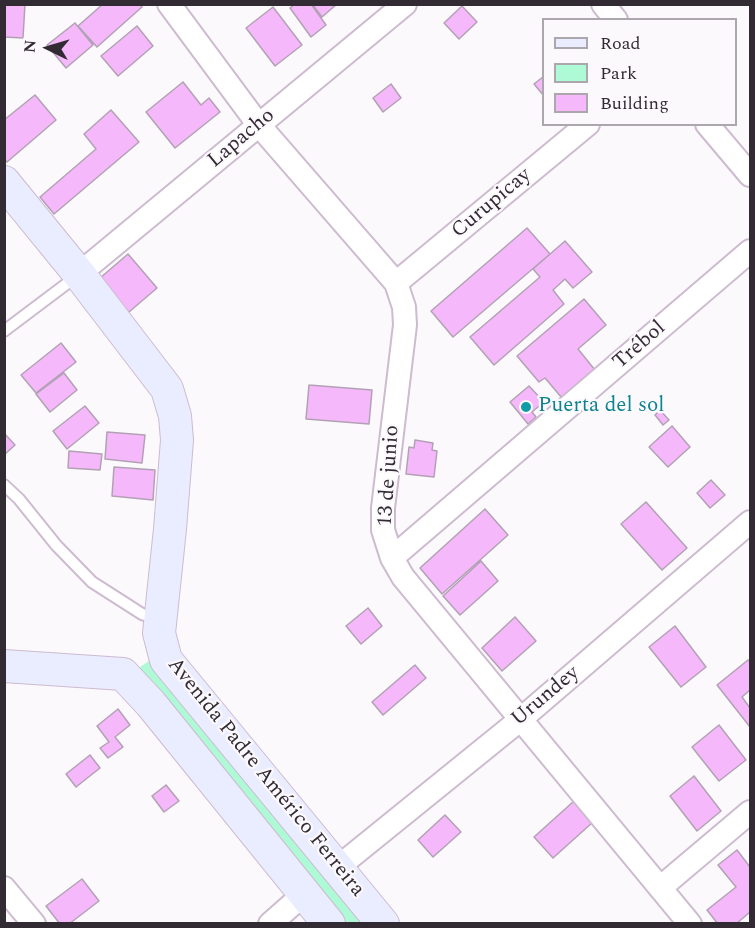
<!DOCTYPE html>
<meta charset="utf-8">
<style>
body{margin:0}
#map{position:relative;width:755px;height:928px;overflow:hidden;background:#fcf9fd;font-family:Spectral,serif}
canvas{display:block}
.frame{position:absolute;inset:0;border:6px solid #322b33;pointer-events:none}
.legend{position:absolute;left:542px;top:18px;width:195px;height:108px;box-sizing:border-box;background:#fcf9fd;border:2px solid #aba7ac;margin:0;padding:8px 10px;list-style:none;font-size:18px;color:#322b33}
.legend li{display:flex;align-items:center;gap:12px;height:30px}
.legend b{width:30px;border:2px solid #aba7ac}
.north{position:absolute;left:18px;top:18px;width:60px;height:60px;-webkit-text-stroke:4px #fcf9fd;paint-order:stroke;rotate:275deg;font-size:16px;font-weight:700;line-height:24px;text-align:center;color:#322b33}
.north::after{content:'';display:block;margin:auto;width:21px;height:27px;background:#322b33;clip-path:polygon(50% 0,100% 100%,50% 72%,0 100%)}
</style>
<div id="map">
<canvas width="755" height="928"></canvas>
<div class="frame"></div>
<ul class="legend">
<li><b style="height:8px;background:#eaecff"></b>Road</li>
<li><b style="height:16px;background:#aefad6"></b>Park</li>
<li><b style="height:16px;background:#f5b9fb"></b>Building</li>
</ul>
<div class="north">N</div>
</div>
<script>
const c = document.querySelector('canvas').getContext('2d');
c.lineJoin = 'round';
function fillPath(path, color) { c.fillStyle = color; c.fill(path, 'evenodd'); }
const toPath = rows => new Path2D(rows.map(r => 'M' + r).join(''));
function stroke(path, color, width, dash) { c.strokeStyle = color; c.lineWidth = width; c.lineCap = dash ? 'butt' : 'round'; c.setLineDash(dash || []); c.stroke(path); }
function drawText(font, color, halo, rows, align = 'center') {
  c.font = font + ' Spectral,serif'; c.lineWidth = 4.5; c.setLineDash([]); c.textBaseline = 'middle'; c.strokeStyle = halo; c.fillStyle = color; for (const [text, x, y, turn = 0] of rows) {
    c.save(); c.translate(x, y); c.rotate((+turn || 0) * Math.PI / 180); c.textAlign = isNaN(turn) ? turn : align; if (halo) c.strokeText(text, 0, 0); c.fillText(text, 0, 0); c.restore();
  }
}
fillPath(toPath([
 [152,659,376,923,321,923,134,671]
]), '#aefad6');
const building = toPath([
 [4,4,25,4,23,38,4,37,4,4],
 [103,4,140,4,142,7,97,47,78,26,103,4],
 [295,4,311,4,326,25,311,37,290,8,295,4],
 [312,4,337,4,322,17,312,4],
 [462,6,477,22,459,39,444,23,462,6],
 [273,7,302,45,275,66,246,28,273,7],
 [75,23,93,45,66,68,47,45,75,23],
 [137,26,153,46,118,76,101,56,137,26],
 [544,76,544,96,534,84,544,76],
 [183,82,201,105,209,98,220,112,175,148,146,112,183,82],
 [391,84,401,98,383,112,373,98,391,84],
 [35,95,56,120,7,162,4,159,4,120,35,95],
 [111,110,139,142,54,214,40,197,96,149,84,134,111,110],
 [527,228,550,254,453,337,431,311,527,228],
 [565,241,592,272,573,288,565,279,553,290,564,304,494,365,470,337,540,277,533,269,565,241],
 [128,254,157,288,122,318,93,284,128,254],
 [584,299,606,325,578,349,595,370,562,398,545,378,539,382,517,356,584,299],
 [61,343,76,362,36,393,21,375,61,343],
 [64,373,77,390,50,412,36,394,64,373],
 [309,385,372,390,369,424,306,419,309,385],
 [529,386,544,402,532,412,536,417,528,424,510,402,529,386],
 [85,406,99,423,67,449,53,431,85,406],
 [660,410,669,420,663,425,655,415,660,410],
 [672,426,690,447,668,467,649,447,672,426],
 [107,432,145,435,142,463,105,459,107,432],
 [4,433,15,445,4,455,4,433],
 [415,440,433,443,432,450,437,451,434,477,406,474,409,447,414,448,415,440],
 [69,451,102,454,100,470,68,468,69,451],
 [114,467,155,470,153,500,112,496,114,467],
 [711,480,725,495,710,508,697,493,711,480],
 [646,502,687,548,662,570,621,524,646,502],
 [485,509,508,535,442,594,420,568,485,509],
 [481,561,498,581,460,615,443,596,481,561],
 [368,608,382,626,361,644,346,626,368,608],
 [515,617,536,641,502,671,482,648,515,617],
 [675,626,706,667,681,687,649,647,675,626],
 [748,660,750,662,750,690,742,697,750,708,750,727,717,685,748,660],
 [415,665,426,678,383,715,372,702,415,665],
 [118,709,130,725,115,737,123,747,108,758,100,748,109,742,97,726,118,709],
 [719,725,746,760,719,781,692,747,719,725],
 [90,755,100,768,76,787,66,774,90,755],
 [694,776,721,811,697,831,670,796,694,776],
 [166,785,179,801,164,812,152,796,166,785],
 [574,801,593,822,553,858,534,837,574,801],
 [445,815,461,832,433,857,418,840,445,815],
 [737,850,750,867,750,912,736,924,718,924,707,910,736,887,718,865,737,850],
 [82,879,99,901,69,924,60,924,46,906,82,879]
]);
fillPath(building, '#f5b9fb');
stroke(building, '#b2a1b4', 1.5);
const lane = toPath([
 [4,331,77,276],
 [4,485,19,499,56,545,92,582,142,614,157,619]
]);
const street = toPath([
 [169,4,258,124,396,283,404,307,405,325,383,508,383,530,392,558,403,577,690,924],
 [603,4,616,20],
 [707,124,750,175],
 [79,274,405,4],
 [396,283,588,124],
 [392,558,750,251],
 [337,868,521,719,750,522],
 [4,888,34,924],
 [660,888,750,812],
 [270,924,304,894]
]);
const secondary = toPath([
 [4,182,79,274,167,389,175,416,177,440,170,529,159,633,166,660,383,924],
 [4,666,123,674,151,704,329,924]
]);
stroke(lane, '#cdbbcf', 14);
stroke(street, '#cdbbcf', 26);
stroke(secondary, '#cdbbcf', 34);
stroke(lane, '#fff', 10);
stroke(street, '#fff', 22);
stroke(secondary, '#eaecff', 32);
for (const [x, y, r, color] of [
 [526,407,6,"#0f9aa8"]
]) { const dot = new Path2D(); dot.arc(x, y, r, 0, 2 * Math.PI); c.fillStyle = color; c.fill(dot); stroke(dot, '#fcf9fd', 2); }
drawText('21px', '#322b33', '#fcf9fd', [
 ["Lapacho",242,139,-40],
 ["Curupicay",492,204,-40],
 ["Trébol",640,346,-41],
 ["13 de junio",390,476,-86],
 ["Urundey",546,697,-40],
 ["Avenida Padre Américo Ferreira",265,778,51]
]);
drawText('21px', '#0d838f', '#fcf9fd', [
 ["Puerta del sol",538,407]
], 'left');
</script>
